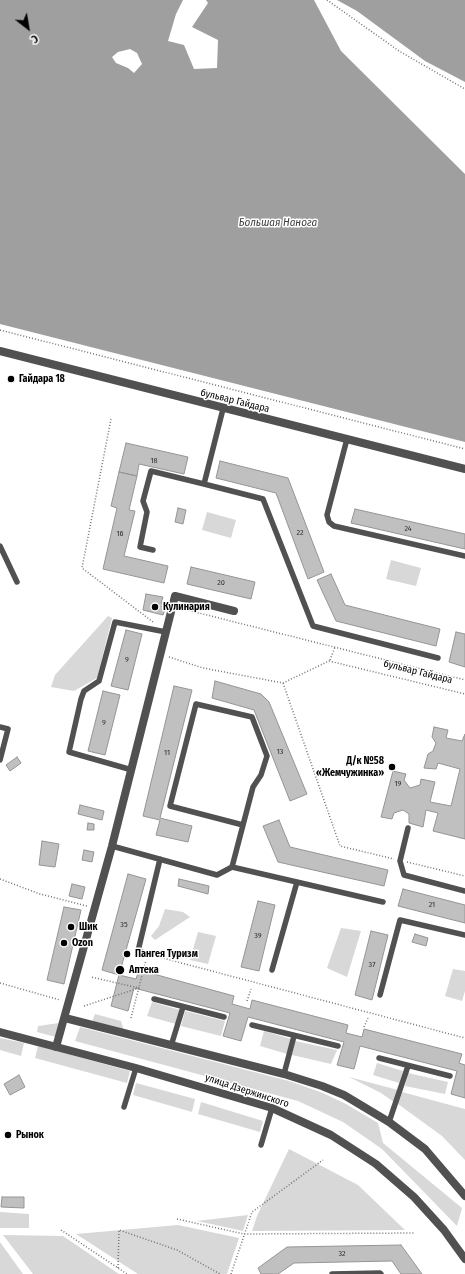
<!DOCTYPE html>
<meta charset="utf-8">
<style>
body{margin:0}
#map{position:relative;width:465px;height:1274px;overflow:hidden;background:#fff;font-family:"Fira Sans Condensed",sans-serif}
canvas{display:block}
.north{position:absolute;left:8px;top:8px;width:40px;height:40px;-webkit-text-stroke:3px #fff;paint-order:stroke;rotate:149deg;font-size:11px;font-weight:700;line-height:16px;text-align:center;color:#000}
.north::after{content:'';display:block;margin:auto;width:14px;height:18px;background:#000;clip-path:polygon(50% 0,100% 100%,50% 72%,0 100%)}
</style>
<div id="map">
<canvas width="465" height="1274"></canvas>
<div class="north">С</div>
</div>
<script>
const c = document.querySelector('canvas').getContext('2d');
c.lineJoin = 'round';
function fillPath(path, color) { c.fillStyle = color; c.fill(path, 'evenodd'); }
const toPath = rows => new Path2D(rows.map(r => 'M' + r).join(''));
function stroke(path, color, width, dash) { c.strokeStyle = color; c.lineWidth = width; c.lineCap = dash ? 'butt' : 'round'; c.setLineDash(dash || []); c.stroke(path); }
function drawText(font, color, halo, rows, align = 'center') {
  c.font = font + ' "Fira Sans Condensed",sans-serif'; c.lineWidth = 3; c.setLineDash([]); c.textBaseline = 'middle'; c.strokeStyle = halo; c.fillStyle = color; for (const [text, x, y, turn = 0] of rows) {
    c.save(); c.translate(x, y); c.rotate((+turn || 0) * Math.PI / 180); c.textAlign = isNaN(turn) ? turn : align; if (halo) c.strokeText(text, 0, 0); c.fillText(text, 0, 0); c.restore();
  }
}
fillPath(toPath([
 [207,512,236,520,231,538,202,530],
 [391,560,421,568,416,586,386,579],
 [108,616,112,618,97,678,74,691,51,687,55,675],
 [165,909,183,912,190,917,155,940,151,936,159,926],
 [341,928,361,931,347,977,327,968],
 [198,932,216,936,208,964,190,960],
 [453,969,465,971,465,991,462,1001,445,996],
 [152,1002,180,1010,176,1024,147,1016],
 [185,1011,225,1021,221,1036,181,1026],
 [95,1014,121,1021,124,1031,92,1022],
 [59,1023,56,1037,37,1032,38,1026],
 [80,1027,289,1081,323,1093,346,1104,378,1123,383,1143,462,1208,457,1226,382,1149,343,1122,298,1101,75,1041],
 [264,1031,291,1039,287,1054,260,1046],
 [0,1038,24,1043,21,1056,0,1050],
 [295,1041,337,1050,331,1064,292,1055],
 [38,1046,130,1071,127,1083,35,1058],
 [377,1063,403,1071,399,1083,373,1075],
 [408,1073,448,1082,445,1094,405,1086],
 [349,1077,398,1090,394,1102,381,1093],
 [136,1083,195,1099,192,1112,133,1095],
 [402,1092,465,1109,465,1160,442,1136,398,1104],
 [201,1102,263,1121,260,1132,198,1114],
 [289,1149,358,1185,405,1230,252,1231,257,1216],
 [0,1212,29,1214,29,1228,0,1228],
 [248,1215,243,1231,197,1221],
 [178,1225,239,1238,227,1274,138,1274,76,1234],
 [3,1235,63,1236,119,1274,33,1274],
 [0,1242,23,1274,0,1274]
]), '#d8d8d8');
fillPath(toPath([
 [0,0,183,0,176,14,168,41,184,45,194,69,217,68,218,40,192,27,208,3,206,0,314,0,341,51,465,174,465,442,0,324],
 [130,49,137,53,142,64,134,73,128,68,116,63,112,57,118,52],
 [337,0,465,0,465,82,425,61,357,11]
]), '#9f9f9f');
const building = toPath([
 [126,443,188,457,184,474,139,464,137,476,119,472,126,443],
 [220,461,288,478,324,572,308,579,276,493,216,478,220,461],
 [119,472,137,476,129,510,135,511,124,556,168,566,164,583,103,569,117,508,111,506,119,472],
 [178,508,186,510,183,524,175,522,178,508],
 [355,509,465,534,465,549,351,523,355,509],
 [191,567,255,582,251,599,187,584,191,567],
 [331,574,345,605,440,629,436,646,336,621,317,580,331,574],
 [146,594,163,597,161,603,167,604,163,615,143,610,146,594],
 [126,630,142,634,128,690,111,686,126,630],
 [456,632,465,634,465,667,449,662,456,632],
 [215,681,261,694,269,702,307,794,290,801,254,710,212,698,215,681],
 [174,686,192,690,160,818,192,826,188,842,156,835,160,820,143,816,174,686],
 [103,691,120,695,105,755,88,751,103,691],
 [434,727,448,730,446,738,462,741,465,734,465,839,433,831,438,813,426,810,423,827,409,823,409,814,403,810,394,813,392,819,381,817,393,771,406,774,404,780,410,788,420,785,421,779,435,782,430,802,451,806,460,769,438,763,436,769,424,768,428,754,433,751,436,743,432,737,434,727],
 [17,757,21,763,10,771,6,765,17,757],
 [80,805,104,811,102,820,78,814,80,805],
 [279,820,290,847,388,870,384,886,278,862,263,826,279,820],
 [88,823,94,824,94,830,87,830,88,823],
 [42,841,59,844,55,867,39,865,42,841],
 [84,850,94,852,92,862,82,860,84,850],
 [128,874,146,879,119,975,102,970,128,874],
 [179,879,209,886,208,894,178,886,179,879],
 [72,884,85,887,82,899,69,896,72,884],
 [403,889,465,905,465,923,398,906,403,889],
 [258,901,275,905,259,971,241,967,258,901],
 [64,907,81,910,64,984,47,980,64,907],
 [371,931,388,935,372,1000,355,995,371,931],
 [415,934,428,938,426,946,412,942,415,934],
 [139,970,234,996,232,1004,250,1009,252,1000,348,1025,346,1033,362,1037,364,1029,462,1054,459,1063,465,1065,465,1098,451,1094,457,1071,360,1046,354,1069,337,1065,344,1042,248,1017,241,1041,223,1036,230,1013,134,988,128,1011,111,1006,119,975,136,979,139,970],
 [19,1075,25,1087,10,1095,4,1084,19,1075],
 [2,1197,24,1197,24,1208,1,1207,2,1197],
 [401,1245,422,1274,401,1274,392,1261,294,1263,278,1274,261,1274,258,1268,287,1247,401,1245]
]);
fillPath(building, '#c0c0c0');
stroke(building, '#959595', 1);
stroke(toPath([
 [327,0,399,51,465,89],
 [0,330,465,449],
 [111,419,82,568,153,622],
 [183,609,465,680],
 [169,657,203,668,283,683,329,661,465,694],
 [330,660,335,647],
 [283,683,340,846,394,859],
 [407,862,465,876],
 [0,879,40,894,87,906],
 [155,956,465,1038],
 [0,983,60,1000],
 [247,1001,251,989],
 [84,1006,139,988,91,977],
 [131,1018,146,960],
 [364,1027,368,1018],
 [177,1219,244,1234,415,1233],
 [61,1230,127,1274],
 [118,1268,119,1230,177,1250,220,1274],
 [231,1274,252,1212,323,1160]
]), '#737373', 1.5, [1, 2]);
stroke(toPath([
 [223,409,204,484,263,499,313,626,438,658],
 [347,439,327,515,329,522,334,526,465,556],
 [0,546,17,582],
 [153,550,140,547,147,512,143,501,151,471,204,484],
 [0,727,8,729,0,760],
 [132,770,69,752,81,699,84,691,99,681,115,622,166,632],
 [408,828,400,861,404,875,465,891],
 [112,846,217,875,232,867,383,902],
 [232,867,243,825,170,806,196,704,252,717,267,756,261,775,253,787,243,825],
 [148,954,138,951,160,859],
 [272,970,297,882],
 [380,995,400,920,465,935],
 [154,999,224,1017],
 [252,1025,338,1046],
 [171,1046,183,1007],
 [379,1058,450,1076],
 [284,1074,294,1036],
 [124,1107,136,1068],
 [389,1122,408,1066],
 [261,1145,272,1108],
 [332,1274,380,1273,381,1274]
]), '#515151', 5.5);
stroke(toPath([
 [65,1018,284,1074,322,1086,344,1095,389,1122,425,1149,465,1196],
 [56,1047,112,846,175,596,234,611]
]), '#515151', 8);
stroke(toPath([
 [0,351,465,469],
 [0,1032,136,1068,272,1108,331,1135,376,1164,414,1197,444,1230,465,1259]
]), '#515151', 8);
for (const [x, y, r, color] of [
 [11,379,4,"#000"],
 [155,607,4,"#000"],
 [392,767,4,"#000"],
 [71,927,4,"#000"],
 [64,943,4,"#000"],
 [127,954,4,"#000"],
 [120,970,5,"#000"],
 [8,1135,4,"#000"]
]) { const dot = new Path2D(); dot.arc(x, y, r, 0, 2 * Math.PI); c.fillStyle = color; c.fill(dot); stroke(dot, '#fff', 1.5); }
drawText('8px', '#303030', null, [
 ["18",154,461],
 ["24",408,529],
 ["22",300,533],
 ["16",120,534],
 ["20",221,583],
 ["9",127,660],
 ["9",104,723],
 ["13",280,752],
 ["11",167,753],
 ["19",398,784],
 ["21",432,905],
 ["35",124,925],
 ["39",258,936],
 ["37",372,965],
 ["32",342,1254]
]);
drawText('bold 10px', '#000', '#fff', [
 ["Гайдара 18",19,379],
 ["Кулинария",163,607],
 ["Д/к №58",384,761,"right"],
 ["«Жемчужинка»",384,773,"right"],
 ["Шик",79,927],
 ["Ozon",72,943],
 ["Пангея Туризм",135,954],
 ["Аптека",129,970],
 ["Рынок",16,1135]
], 'left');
drawText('10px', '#000', '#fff', [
 ["бульвар Гайдара",235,401,14],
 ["бульвар Гайдара",418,672,14],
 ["улица Дзержинского",247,1091,18]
]);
drawText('italic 11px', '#404040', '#fff', [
 ["Большая Нанога",278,223]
]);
</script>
